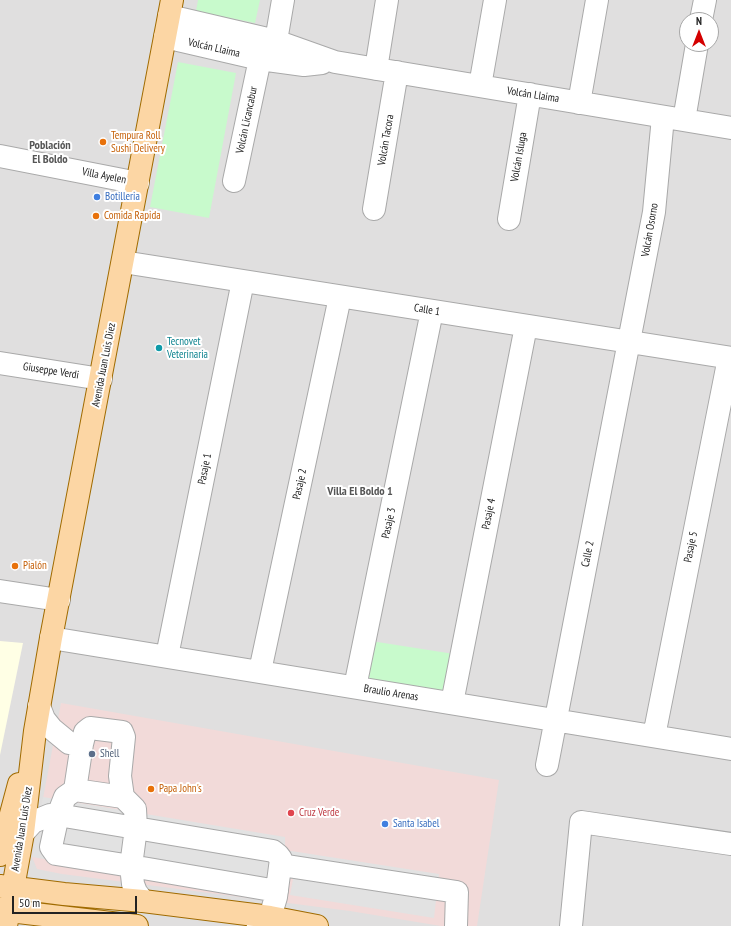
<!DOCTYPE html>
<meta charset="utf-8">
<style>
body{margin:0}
#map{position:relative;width:731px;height:926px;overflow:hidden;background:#f2efe9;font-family:"PT Sans Narrow",sans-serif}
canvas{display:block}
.north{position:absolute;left:679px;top:12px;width:40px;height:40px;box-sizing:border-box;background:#fff;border:1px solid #a7a7a7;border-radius:50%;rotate:0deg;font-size:11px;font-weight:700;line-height:16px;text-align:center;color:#222}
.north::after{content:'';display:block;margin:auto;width:14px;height:18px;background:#d40000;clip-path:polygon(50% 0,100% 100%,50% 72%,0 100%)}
.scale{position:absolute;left:12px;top:896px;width:125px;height:18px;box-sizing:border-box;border:2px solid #222;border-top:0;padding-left:5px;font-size:12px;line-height:14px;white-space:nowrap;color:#222;-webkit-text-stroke:3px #fff;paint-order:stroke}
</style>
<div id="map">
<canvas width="731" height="926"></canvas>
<div class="north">N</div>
<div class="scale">50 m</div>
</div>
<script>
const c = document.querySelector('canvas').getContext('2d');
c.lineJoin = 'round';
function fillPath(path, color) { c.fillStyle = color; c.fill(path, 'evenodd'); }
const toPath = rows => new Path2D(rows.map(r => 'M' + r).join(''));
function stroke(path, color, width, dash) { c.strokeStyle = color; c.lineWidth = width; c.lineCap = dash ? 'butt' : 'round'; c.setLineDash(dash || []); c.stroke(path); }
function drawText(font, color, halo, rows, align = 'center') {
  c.font = font + ' "PT Sans Narrow",sans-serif'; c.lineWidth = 4; c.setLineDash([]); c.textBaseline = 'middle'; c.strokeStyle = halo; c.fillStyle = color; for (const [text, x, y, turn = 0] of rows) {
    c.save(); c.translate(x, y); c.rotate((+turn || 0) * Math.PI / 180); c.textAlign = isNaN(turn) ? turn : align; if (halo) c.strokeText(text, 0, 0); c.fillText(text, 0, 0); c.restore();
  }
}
fillPath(toPath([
 [0,0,731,0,731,926,0,926],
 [687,20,711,20,711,44,687,44]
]), '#e0dfdf');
fillPath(toPath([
 [61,703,499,780,477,926,441,926,350,911,62,874,37,869,32,857]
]), '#f2dad9');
fillPath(toPath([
 [0,641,23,643,0,755]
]), '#ffffe5');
fillPath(toPath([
 [198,0,260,0,255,23,196,11],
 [178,62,236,73,209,218,150,207],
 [371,641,454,654,447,693,363,680]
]), '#c8facc');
fillPath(toPath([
 [43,797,285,837,285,850,439,874,434,918,290,895,293,879,271,877,268,896,32,857]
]), '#e2e2e2');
const minor = toPath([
 [169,16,276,41,335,62,731,128],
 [701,20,705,0],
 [165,37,260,59,304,65,322,63],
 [276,41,283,0],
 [376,69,387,0],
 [480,86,495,0],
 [579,103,597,0],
 [684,120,697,44],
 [0,156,138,183],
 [234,181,260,59],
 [374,209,397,72],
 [509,219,530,94],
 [123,262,731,358],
 [0,363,101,379],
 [0,591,59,600],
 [51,638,731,749],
 [167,656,243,281],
 [260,671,340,297],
 [355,687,432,311],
 [452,703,526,326],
 [39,706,44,719,52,729,69,743,82,744,75,790],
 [654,736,729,358],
 [82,744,85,732,90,728,122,732,124,737,120,776,123,797],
 [547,765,654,212,663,117],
 [23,833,33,822,50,815,58,815,273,851,278,855,281,859,276,897,270,917,258,926],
 [281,865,457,892,456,926],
 [143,901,136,892,133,884,131,866,136,828,135,809,123,797,75,790,65,797,58,815,51,847,56,854,131,866,248,886,277,891],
 [571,926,581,822,731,844]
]);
const major = toPath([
 [0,855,19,784],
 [0,886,64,894,143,901,270,917,317,926],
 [0,910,137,926],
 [6,926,23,833,35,731,51,638,172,0]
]);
stroke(minor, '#a9a9a9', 24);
stroke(major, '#a06b00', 24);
stroke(minor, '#fff', 22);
stroke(major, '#fcd6a4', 22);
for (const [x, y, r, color] of [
 [103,142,4,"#e8710a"],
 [97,197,4,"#3f7fe0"],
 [96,216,4,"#e8710a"],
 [159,348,4,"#0f9aa8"],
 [15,566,4,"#e8710a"],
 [92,754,4,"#5c6f8a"],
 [151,789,4,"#e8710a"],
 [291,813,4,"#e0444e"],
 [385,824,4,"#3f7fe0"]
]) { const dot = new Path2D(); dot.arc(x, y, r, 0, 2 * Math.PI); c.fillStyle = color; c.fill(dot); stroke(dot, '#fff', 1.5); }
drawText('11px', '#222', '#fff', [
 ["Volcán Llaima",214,48,13],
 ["Volcán Llaima",533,95,9],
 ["Volcán Licancabur",247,120,-78],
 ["Volcán Tacora",386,140,-80],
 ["Volcán Isluga",519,157,-80],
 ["Villa Ayelen",104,176,11],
 ["Volcán Osorno",650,230,-80],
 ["Calle 1",427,310,9],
 ["Avenida Juan Luis Diez",104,365,-79],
 ["Giuseppe Verdi",51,371,9],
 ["Pasaje 1",205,469,-79],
 ["Pasaje 2",300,484,-78],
 ["Pasaje 4",489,514,-79],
 ["Pasaje 3",389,523,-78],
 ["Pasaje 5",691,547,-79],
 ["Calle 2",588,554,-79],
 ["Braulio Arenas",391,693,9],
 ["Avenida Juan Luis Diez",22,829,-81]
]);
drawText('11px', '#c56008', '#fff', [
 ["Tempura Roll",111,136],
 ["Sushi Delivery",111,149],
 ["Comida Rapida",104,216],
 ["Pialón",23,566],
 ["Papa John's",159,789]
], 'left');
drawText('11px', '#366cbe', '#fff', [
 ["Botilleria",105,197],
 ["Santa Isabel",393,824]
], 'left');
drawText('11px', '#0d838f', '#fff', [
 ["Tecnovet",167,342],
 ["Veterinaria",167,355]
], 'left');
drawText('11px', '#4e5e75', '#fff', [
 ["Shell",100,754]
], 'left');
drawText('11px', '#be3a42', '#fff', [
 ["Cruz Verde",299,813]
], 'left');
drawText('bold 12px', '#555', '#fff', [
 ["Población",50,146],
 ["El Boldo",50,160],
 ["Villa El Boldo 1",360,492]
]);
</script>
